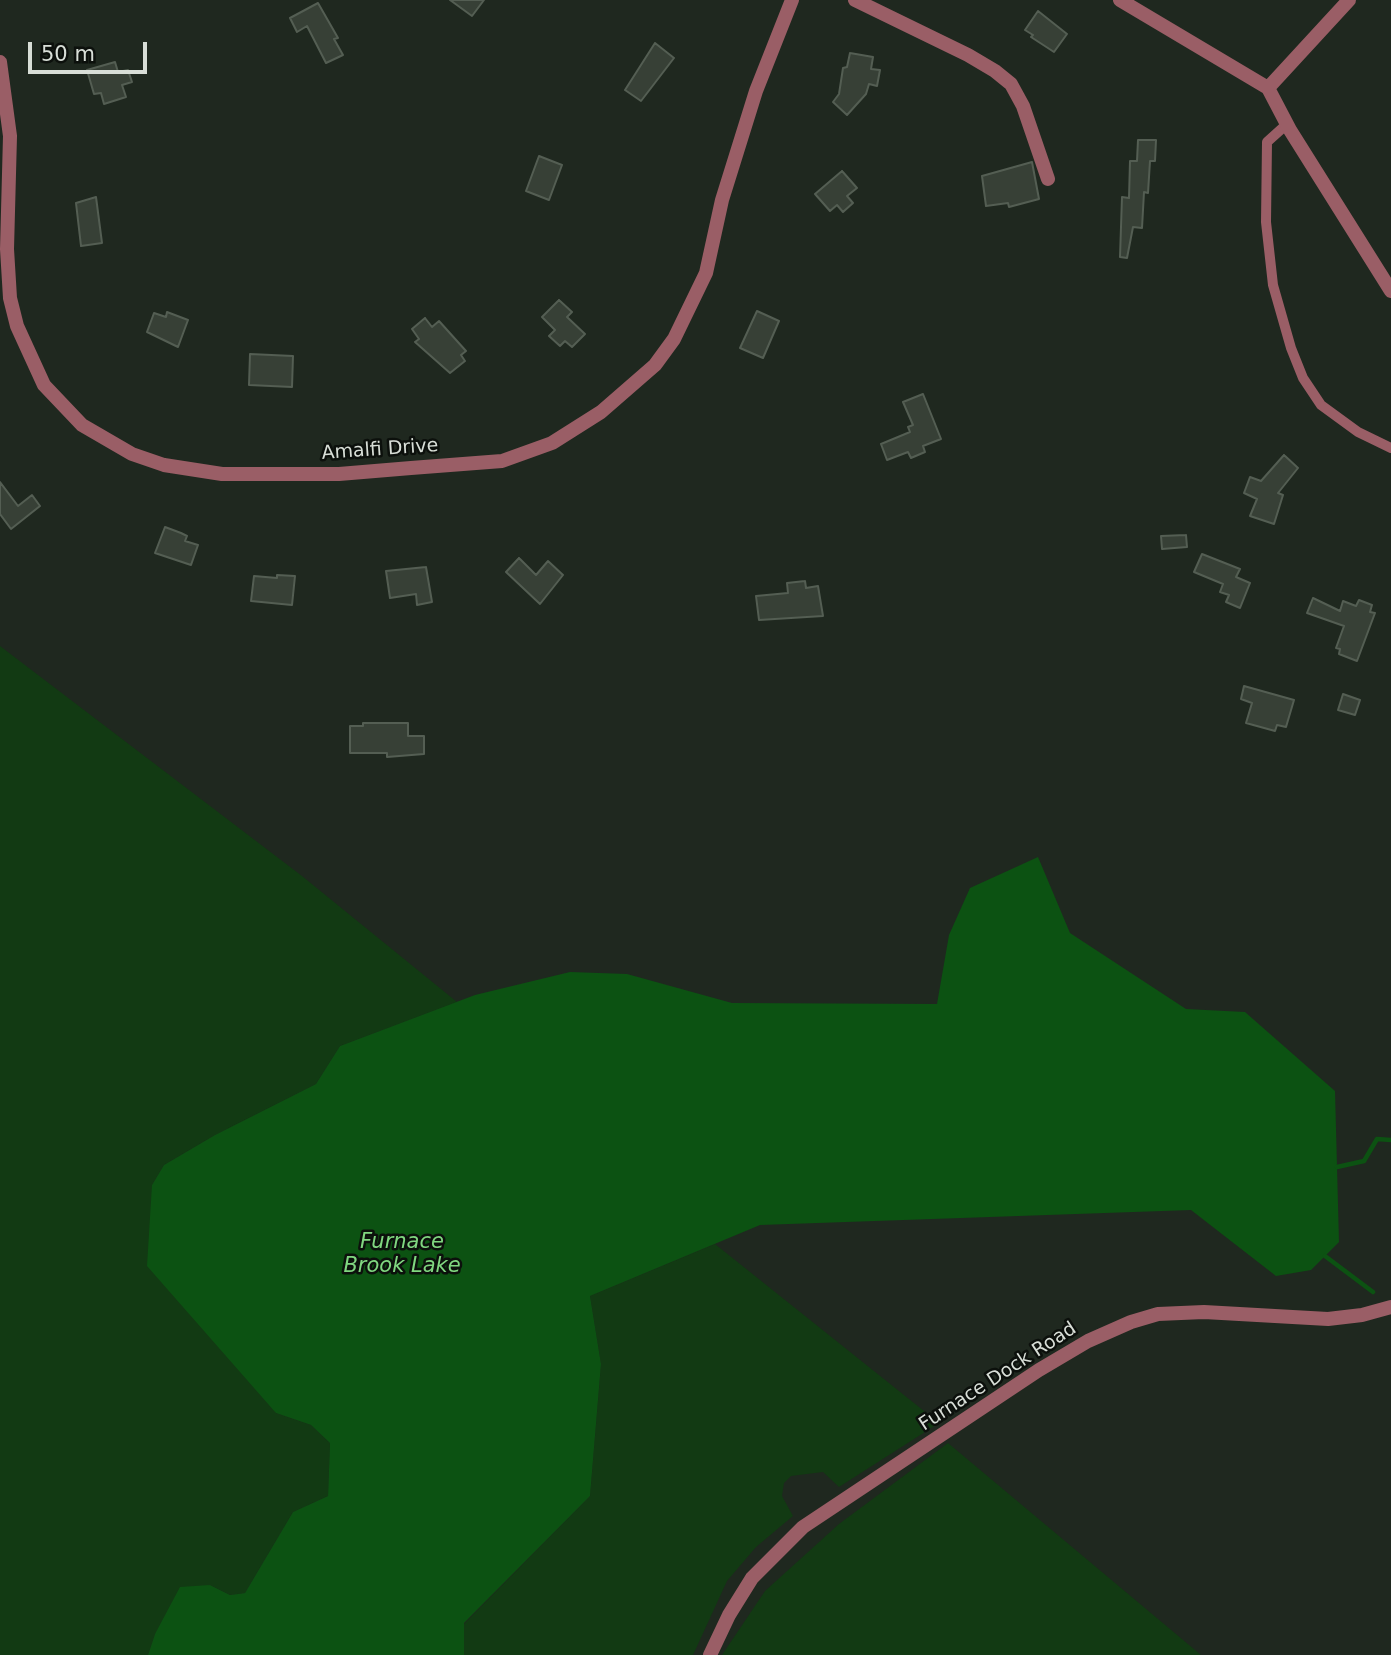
<!DOCTYPE html>
<style>
body{margin:0}
#map{position:relative;width:1391px;height:1655px;overflow:hidden;background:#1f281f;font-family:"DejaVu Sans",sans-serif}
canvas{display:block}
.scale{position:absolute;left:28px;top:42px;width:119px;height:32px;box-sizing:border-box;border:4px solid #d8ded7;border-top:0;padding-left:9px;font-size:21px;line-height:24px;white-space:nowrap;color:#d8ded7;-webkit-text-stroke:5px #0c100c;paint-order:stroke}
</style>
<div id="map">
<canvas width="1391" height="1655"></canvas>
<div class="scale">50 m</div>
</div>
<script>
const c = document.querySelector('canvas').getContext('2d');
c.lineJoin = 'round';
function fillPath(path, color) { c.fillStyle = color; c.fill(path, 'evenodd'); }
const toPath = rows => new Path2D(rows.map(r => 'M' + r).join(''));
function stroke(path, color, width, dash) { c.strokeStyle = color; c.lineWidth = width; c.lineCap = dash ? 'butt' : 'round'; c.setLineDash(dash || []); c.stroke(path); }
function drawText(font, color, halo, rows, align = 'center') {
  c.font = font + ' "DejaVu Sans",sans-serif'; c.lineWidth = 5; c.setLineDash([]); c.textBaseline = 'middle'; c.strokeStyle = halo; c.fillStyle = color; for (const [text, x, y, turn = 0] of rows) {
    c.save(); c.translate(x, y); c.rotate((+turn || 0) * Math.PI / 180); c.textAlign = isNaN(turn) ? turn : align; if (halo) c.strokeText(text, 0, 0); c.fillText(text, 0, 0); c.restore();
  }
}
fillPath(toPath([
 [0,646,302,876,457,1002,340,1046,316,1084,215,1135,164,1165,152,1185,276,1413,311,1425,330,1443,328,1496,293,1512,245,1593,230,1595,210,1585,155,1634,148,1655,0,1655],
 [715,1244,939,1423,839,1487,823,1472,791,1476,784,1483,782,1496,793,1516,756,1547,727,1581,693,1655,464,1655,464,1624,590,1496,601,1364,590,1296],
 [948,1443,1201,1655,722,1655,765,1591,839,1524]
]), '#123a13');
fillPath(toPath([
 [1038,857,1070,933,1186,1009,1245,1012,1335,1091,1339,1242,1311,1270,1276,1276,1191,1210,760,1225,590,1296,601,1364,590,1496,464,1623,464,1655,148,1655,155,1634,180,1587,210,1585,230,1595,245,1593,293,1512,328,1496,330,1443,311,1425,276,1413,147,1266,152,1185,164,1165,215,1135,316,1084,340,1046,475,995,570,972,627,974,732,1003,937,1004,949,935,970,888]
]), '#0c5212');
stroke(toPath([
 [1337,1167,1364,1161,1377,1139,1391,1140],
 [1325,1256,1373,1292]
]), '#0c5212', 4.5);
const building = toPath([
 [450,0,484,0,472,16,450,0],
 [318,3,338,38,334,39,343,55,326,63,307,26,297,32,290,18,318,3],
 [1038,11,1067,34,1054,52,1031,37,1033,35,1025,30,1038,11],
 [655,43,674,58,641,101,625,90,655,43],
 [850,53,873,57,871,69,880,70,877,86,869,84,866,94,847,115,833,102,839,94,843,68,847,67,850,53],
 [115,62,118,72,128,70,132,82,122,85,126,97,104,104,101,93,94,94,87,70,115,62],
 [1138,140,1156,140,1155,161,1150,161,1148,193,1144,192,1142,228,1133,227,1127,258,1120,257,1122,197,1129,198,1130,161,1137,161,1138,140],
 [539,156,562,165,549,200,526,191,539,156],
 [1032,162,1039,199,1009,207,1008,203,986,206,982,176,1032,162],
 [842,171,857,188,847,196,853,203,843,212,837,205,830,211,815,194,842,171],
 [96,197,102,243,81,246,76,203,96,197],
 [559,300,572,312,567,317,585,334,572,347,565,341,560,346,549,336,555,330,542,317,559,300],
 [757,311,779,321,763,358,740,348,757,311],
 [167,312,188,320,178,347,147,332,154,313,166,317,167,312],
 [425,318,432,327,439,321,466,351,461,355,465,361,450,373,415,342,419,339,412,329,425,318],
 [250,354,293,356,292,387,249,385,250,354],
 [923,394,941,439,923,446,925,452,911,458,908,452,887,460,881,444,910,432,908,427,913,425,903,402,923,394],
 [1284,455,1298,468,1278,493,1283,495,1274,524,1250,516,1257,499,1244,493,1250,477,1261,481,1284,455],
 [0,482,18,506,32,495,40,506,11,529,0,514,0,482],
 [165,527,181,533,187,536,185,541,198,545,191,565,155,553,165,527],
 [1186,535,1187,547,1162,549,1161,536,1186,535],
 [1202,554,1240,569,1236,577,1250,583,1240,608,1226,602,1229,595,1220,592,1223,584,1194,572,1202,554],
 [519,558,536,575,548,561,563,575,540,604,506,572,519,558],
 [426,567,432,602,417,605,416,594,390,598,386,571,426,567],
 [277,575,295,576,292,605,251,601,254,576,277,578,277,575],
 [805,581,806,588,818,586,823,616,759,620,756,596,788,593,787,583,805,581],
 [1313,598,1340,611,1343,601,1356,606,1359,600,1372,605,1370,612,1375,613,1357,661,1339,654,1340,649,1336,648,1344,626,1307,613,1313,598],
 [1244,686,1294,700,1286,727,1277,725,1275,731,1246,723,1252,703,1241,699,1244,686],
 [1343,694,1360,700,1355,715,1338,710,1343,694],
 [363,723,408,723,408,736,424,736,424,754,387,757,387,753,350,753,350,726,363,726,363,723]
]);
fillPath(building, '#374036');
stroke(building, '#545e53', 2);
stroke(toPath([
 [1287,124,1267,142,1266,222,1273,285,1291,348,1303,378,1321,405,1358,432,1391,448]
]), '#9a5e66', 10);
stroke(toPath([
 [855,0,968,55,995,71,1011,84,1023,106,1048,179],
 [0,62,10,136,7,249,10,298,17,326,44,385,82,425,132,454,164,465,222,474,339,474,411,468,502,461,552,443,601,412,655,365,674,339,706,273,722,200,756,91,792,0]
]), '#9a5e66', 14);
stroke(toPath([
 [1120,0,1268,88],
 [1268,88,1290,130,1391,291],
 [1268,88,1349,0],
 [710,1655,729,1615,752,1578,803,1527,1039,1370,1088,1341,1131,1322,1158,1314,1204,1312,1328,1319,1362,1315,1391,1307]
]), '#9a5e66', 14);
drawText('19px', '#d8ded7', '#0c100c', [
 ["Amalfi Drive",380,450,-4],
 ["Furnace Dock Road",998,1377,-33]
]);
drawText('italic 21px', '#80d780', '#0c100c', [
 ["Furnace",402,1243],
 ["Brook Lake",402,1267]
]);
</script>
